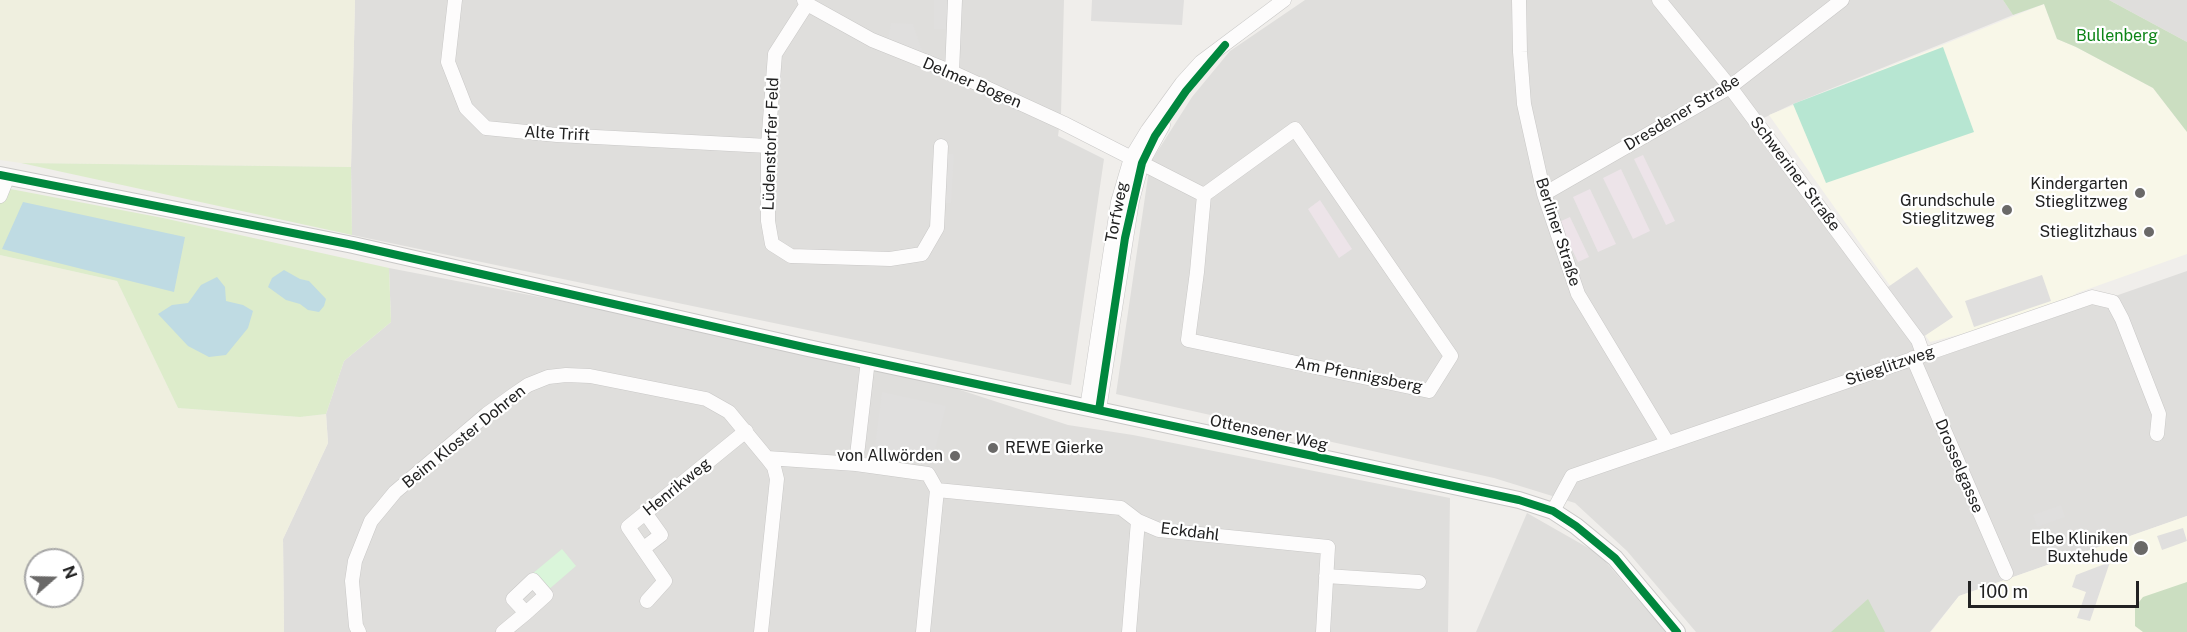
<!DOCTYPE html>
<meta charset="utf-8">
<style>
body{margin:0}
#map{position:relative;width:2187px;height:632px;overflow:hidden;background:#f0eeeb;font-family:"Public Sans",sans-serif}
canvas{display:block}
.north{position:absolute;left:24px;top:548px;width:60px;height:60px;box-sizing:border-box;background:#fff;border:2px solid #a7a7a7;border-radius:50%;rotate:70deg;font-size:16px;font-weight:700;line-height:24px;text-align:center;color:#222}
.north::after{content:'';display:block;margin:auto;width:21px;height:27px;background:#6a6968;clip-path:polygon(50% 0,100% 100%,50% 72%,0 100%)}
.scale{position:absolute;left:1968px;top:581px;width:171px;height:27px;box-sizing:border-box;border:3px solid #222;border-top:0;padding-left:8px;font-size:18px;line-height:21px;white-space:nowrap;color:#222;-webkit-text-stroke:4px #fff;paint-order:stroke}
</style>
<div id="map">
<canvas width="2187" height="632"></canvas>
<div class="north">N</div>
<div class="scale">100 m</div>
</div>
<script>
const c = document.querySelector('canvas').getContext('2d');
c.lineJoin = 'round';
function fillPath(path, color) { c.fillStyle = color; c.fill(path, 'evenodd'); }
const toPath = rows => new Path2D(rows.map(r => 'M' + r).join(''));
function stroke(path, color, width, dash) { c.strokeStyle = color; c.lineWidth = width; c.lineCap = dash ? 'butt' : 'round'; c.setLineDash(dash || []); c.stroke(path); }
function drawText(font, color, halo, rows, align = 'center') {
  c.font = font + ' "Public Sans",sans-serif'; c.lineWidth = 4.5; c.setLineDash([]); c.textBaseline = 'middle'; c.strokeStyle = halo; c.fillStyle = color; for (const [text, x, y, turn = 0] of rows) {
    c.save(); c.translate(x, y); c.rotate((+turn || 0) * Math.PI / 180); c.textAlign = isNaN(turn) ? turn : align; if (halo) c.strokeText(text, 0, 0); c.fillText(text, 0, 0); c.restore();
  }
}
fillPath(toPath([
 [355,0,1064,0,1061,114,1058,136,1104,159,1071,385,352,235,351,167],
 [1305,0,2003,0,2013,15,1793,104,1749,125,1926,362,2187,271,2187,516,1959,596,1930,632,1696,632,1627,551,1575,503,1494,478,1116,394,1150,163,1192,97,1230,51],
 [2109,0,2187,0,2187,42],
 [389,268,868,360,1068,425,1133,435,1450,498,1448,632,284,632,283,539,328,443,326,414,344,361,391,322],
 [1527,513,1599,554,1666,632,1476,632]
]), '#dfdedc');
fillPath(toPath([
 [1643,155,1675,221,1666,225,1634,159],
 [1621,169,1650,231,1633,239,1603,178],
 [1590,189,1616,244,1598,252,1573,197],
 [1320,200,1352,249,1339,258,1308,209],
 [1570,217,1589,257,1578,262,1559,222]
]), '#ede4e9');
fillPath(toPath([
 [2044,4,2057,39,2076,47,2153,88,2187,132,2187,254,2077,293,2048,312,1930,342,1769,115],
 [2187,516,2187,632,1931,632,1959,596]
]), '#f8f7e8');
fillPath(toPath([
 [0,0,355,0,351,167,21,163,0,160],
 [0,255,117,281,178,408,300,417,326,414,328,443,283,539,284,632,0,632],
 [36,560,72,560,72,596,36,596]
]), '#efefdf');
fillPath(toPath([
 [21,163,351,167,352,235],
 [0,187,163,218,389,268,391,322,344,361,326,414,300,417,178,408,117,281,0,255]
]), '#ddeccb');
fillPath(toPath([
 [2003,0,2109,0,2187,42,2187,132,2153,88,2076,47,2057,39,2044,4,2013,15],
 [2187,582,2187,632,2143,632,2135,626,2135,607,2143,597],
 [1868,599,1885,632,1831,632]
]), '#cbdec1');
fillPath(toPath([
 [562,549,576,566,547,591,532,574]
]), '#daf5da');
fillPath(toPath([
 [1943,47,1974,132,1826,183,1793,104]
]), '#b7e6d2');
fillPath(toPath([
 [934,0,950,0,949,29,934,29],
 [1092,0,1184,0,1182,25,1091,21],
 [891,23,913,24,923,53,888,39],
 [944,154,954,154,951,203,941,203],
 [1917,267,1953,317,1923,337,1885,289],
 [2042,275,2051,301,1974,327,1965,301],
 [882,392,946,406,934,454,941,456,939,464,916,459,902,461,874,454],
 [2061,505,2065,517,2037,527,2033,515],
 [2183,528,2187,541,2162,550,2157,536],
 [2110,562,2090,621,2077,618,2086,592,2072,587,2076,575]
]), '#e0dfde');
fillPath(toPath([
 [23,202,185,237,174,292,2,249],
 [284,270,300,279,309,281,326,299,324,306,319,312,308,310,300,304,286,300,268,287,272,278],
 [217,277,225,287,226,301,243,305,253,311,248,328,226,355,209,357,188,346,158,314,172,305,188,303,201,285]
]), '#bfdbe3');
const minor = toPath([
 [455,0,448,62,466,108,486,128,557,135,768,146],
 [804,0,807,4,872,40,952,72,1063,123,1204,195,1197,272,1188,340,1429,391,1451,356,1295,129,1204,195],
 [1519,0,1520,52,1524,104,1544,194,1578,294,1667,442],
 [1659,0,1730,87,1918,340,1923,354],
 [807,4,775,54,768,146,768,221,772,244,791,256,890,259,922,254,937,228,941,146],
 [952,72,955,0],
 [1544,194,1730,87,1842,0],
 [0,196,8,176],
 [1913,358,2006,573],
 [1087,408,1118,202,1131,158,1148,130,1182,83,1201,62,1284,0],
 [1099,410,1132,201,1142,163,1163,125],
 [767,458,856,464,868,360],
 [856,464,928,474,937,490,923,632],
 [937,490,1121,508,1138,521,1159,530,1328,547,1323,632],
 [1553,511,1572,476,2092,297,2113,302,2122,319,2159,414,2157,434],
 [644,548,661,535,646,514],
 [1326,576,1419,582],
 [647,601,665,581,628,527,746,431],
 [359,632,356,626,352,581,355,561,371,521,381,509,395,492,487,414,512,396,528,385,548,377,566,375,590,376,706,399,729,412,767,458,774,467,777,479,761,632],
 [503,632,526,613,546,595,533,580,513,599,526,613],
 [1129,632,1138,521]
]);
const tertiary = toPath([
 [0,175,353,245,808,348,1519,500,1553,511,1576,526,1615,558,1677,632]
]);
stroke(minor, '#c9c8c7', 15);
stroke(tertiary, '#c9c8c7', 18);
stroke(minor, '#fdfcfc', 14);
stroke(tertiary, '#fdfcfc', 16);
stroke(toPath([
 [0,175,353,245,808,348,1519,500,1553,511,1576,526,1615,558,1677,632],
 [1099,410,1125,238,1142,163,1155,136,1186,91,1225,45]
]), '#00873e', 8);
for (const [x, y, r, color] of [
 [2140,193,6,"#6a6968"],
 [2007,210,6,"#6a6968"],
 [2149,232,6,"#6a6968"],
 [993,448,6,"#6a6968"],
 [955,456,6,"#6a6968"],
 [2141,548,8,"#6a6968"]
]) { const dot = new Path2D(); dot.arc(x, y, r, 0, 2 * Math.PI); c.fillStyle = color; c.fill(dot); stroke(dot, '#fff', 2); }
drawText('16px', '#0c8416', '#fff', [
 ["Bullenberg",2117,36]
]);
drawText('16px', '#222', '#fff', [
 ["Delmer Bogen",972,83,23],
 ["Dresdener Straße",1682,113,-31],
 ["Alte Trift",557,134,3],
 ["Lüdenstorfer Feld",771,144,-88],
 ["Schweriner Straße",1795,174,53],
 ["Torfweg",1117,212,-79],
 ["Berliner Straße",1558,232,72],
 ["Stieglitzweg",1890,366,-19],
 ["Am Pfennigsberg",1359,375,11],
 ["Ottensener Weg",1269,433,12],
 ["Beim Kloster Dohren",464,437,-39],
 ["Drosselgasse",1959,466,67],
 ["Henrikweg",677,487,-39],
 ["Eckdahl",1190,532,7]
]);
drawText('16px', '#222', '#fff', [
 ["Kindergarten",2128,184],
 ["Stieglitzweg",2128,202],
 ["Grundschule",1995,201],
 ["Stieglitzweg",1995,219],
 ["Stieglitzhaus",2137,232],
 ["REWE Gierke",1005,448,"left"],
 ["von Allwörden",943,456],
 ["Elbe Kliniken",2128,539],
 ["Buxtehude",2128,557]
], 'right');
</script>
